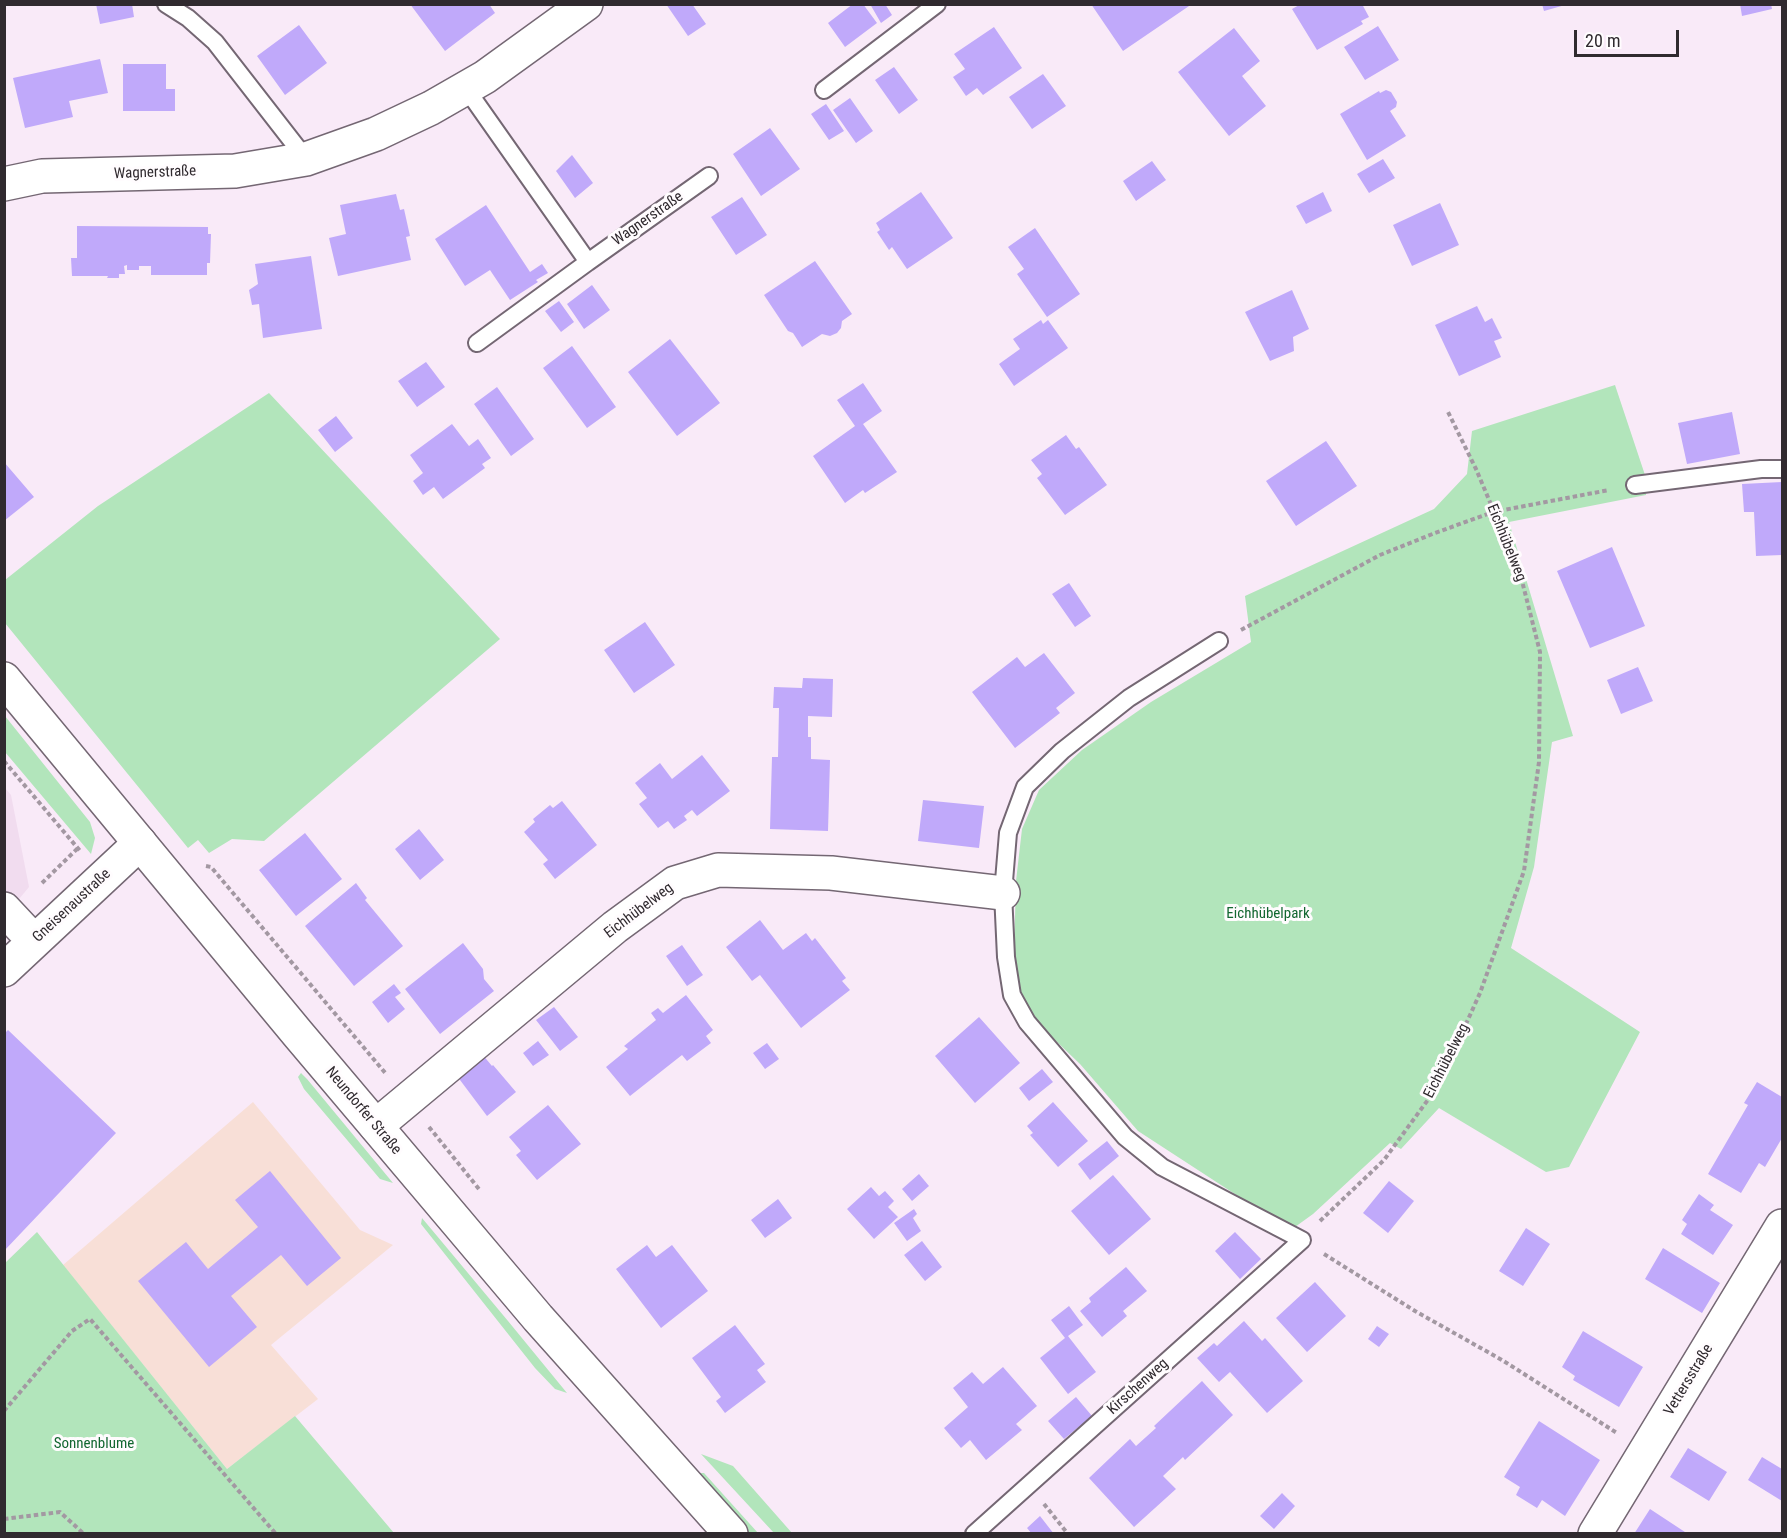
<!DOCTYPE html>
<meta charset="utf-8">
<style>
body{margin:0}
#map{position:relative;width:1787px;height:1538px;overflow:hidden;background:#f9eaf8;font-family:"Roboto Condensed",sans-serif}
canvas{display:block}
.frame{position:absolute;inset:0;border:6px solid #302a2f;pointer-events:none}
.scale{position:absolute;left:1574px;top:30px;width:105px;height:27px;box-sizing:border-box;border:3px solid #302a2f;border-top:0;padding-left:8px;font-size:18px;line-height:21px;white-space:nowrap;color:#302a2f;-webkit-text-stroke:4px #fffcfe;paint-order:stroke}
</style>
<div id="map">
<canvas width="1787" height="1538"></canvas>
<div class="frame"></div>
<div class="scale">20 m</div>
</div>
<script>
const c = document.querySelector('canvas').getContext('2d');
c.lineJoin = 'round';
function fillPath(path, color) { c.fillStyle = color; c.fill(path, 'evenodd'); }
const toPath = rows => new Path2D(rows.map(r => 'M' + r).join(''));
function stroke(path, color, width, dash) { c.strokeStyle = color; c.lineWidth = width; c.lineCap = dash ? 'butt' : 'round'; c.setLineDash(dash || []); c.stroke(path); }
function drawText(font, color, halo, rows, align = 'center') {
  c.font = font + ' "Roboto Condensed",sans-serif'; c.lineWidth = 6; c.setLineDash([]); c.textBaseline = 'middle'; c.strokeStyle = halo; c.fillStyle = color; for (const [text, x, y, turn = 0] of rows) {
    c.save(); c.translate(x, y); c.rotate((+turn || 0) * Math.PI / 180); c.textAlign = isNaN(turn) ? turn : align; if (halo) c.strokeText(text, 0, 0); c.fillText(text, 0, 0); c.restore();
  }
}
fillPath(toPath([
 [5,788,11,795,29,887,5,916]
]), '#f1dcef');
fillPath(toPath([
 [253,1102,360,1230,393,1245,271,1345,318,1399,227,1469,63,1265]
]), '#f8dfd7');
fillPath(toPath([
 [1615,385,1645,475,1646,495,1509,522,1573,736,1552,742,1534,867,1511,948,1640,1032,1569,1167,1546,1172,1439,1108,1401,1149,1390,1143,1313,1214,1295,1227,1284,1226,1138,1131,1080,1064,1034,1020,1017,988,1014,953,1016,881,1022,829,1039,790,1082,750,1151,702,1251,642,1245,596,1434,509,1467,474,1472,431],
 [269,393,500,639,264,841,232,839,209,853,198,840,188,848,5,623,5,580,98,506],
 [5,716,90,822,95,838,91,854,5,752],
 [301,1073,307,1079,393,1183,380,1179,304,1089,298,1077],
 [422,1218,508,1321,567,1393,555,1389,535,1368,421,1224],
 [37,1232,227,1469,295,1416,394,1533,5,1533,5,1263],
 [701,1454,733,1466,792,1533,774,1533],
 [695,1473,704,1473,758,1533,746,1533]
]), '#b2e5bb');
fillPath(toPath([
 [96,4,132,4,134,17,100,24],
 [410,4,489,4,495,13,445,51],
 [666,4,692,4,706,24,688,36],
 [853,4,863,4,877,23,845,47,828,23],
 [870,4,885,4,892,15,881,23],
 [1091,4,1192,4,1123,51],
 [1301,4,1362,4,1369,17,1361,21,1363,24,1317,50,1292,9],
 [1542,4,1565,4,1565,5,1544,11],
 [1740,4,1771,4,1772,9,1742,16],
 [299,25,327,63,285,95,257,56],
 [1378,26,1399,60,1365,80,1344,47],
 [994,27,1022,68,983,95,977,88,966,96,953,77,965,69,954,54],
 [1234,28,1260,61,1242,76,1266,106,1229,136,1178,72],
 [100,59,108,93,69,101,73,117,25,128,13,78],
 [123,64,166,64,166,89,175,89,175,111,123,111],
 [894,67,918,100,899,114,875,80],
 [1043,74,1066,106,1032,129,1009,97],
 [1386,90,1391,92,1397,102,1396,107,1390,111,1406,136,1367,160,1340,114,1379,91,1380,93],
 [850,98,873,131,856,143,833,110],
 [826,104,844,131,829,140,811,114],
 [770,128,800,169,761,196,733,154],
 [572,155,593,183,575,198,556,171],
 [1383,159,1395,178,1369,193,1357,174],
 [1152,161,1166,180,1136,201,1123,181],
 [921,192,953,238,907,269,892,247,889,250,877,232,880,230,876,223],
 [1323,192,1332,211,1306,224,1296,206],
 [396,194,400,210,404,209,410,236,406,237,411,260,338,276,329,238,346,234,340,205],
 [742,197,767,235,736,255,711,217],
 [1440,203,1459,245,1412,266,1393,225],
 [486,205,530,272,542,264,548,273,536,280,538,282,510,300,490,270,465,286,435,239],
 [77,226,208,227,208,234,211,234,210,263,207,263,207,275,151,275,151,266,139,266,139,270,127,270,127,265,124,266,125,274,119,274,119,278,107,278,108,276,72,276,71,258,77,258],
 [1035,228,1080,294,1047,317,1017,274,1024,269,1008,247],
 [311,256,322,329,263,338,259,304,252,305,249,290,258,284,255,264],
 [815,261,852,314,842,321,841,328,837,333,830,336,822,334,802,347,793,333,788,331,764,295],
 [592,285,610,310,584,329,567,304],
 [1292,290,1309,329,1293,337,1294,351,1270,361,1245,312],
 [559,301,574,322,561,332,545,311],
 [1477,306,1485,322,1492,318,1502,338,1494,341,1501,357,1459,376,1435,325],
 [1041,320,1043,324,1048,320,1068,348,1014,386,999,364,1020,349,1013,339],
 [670,339,720,403,677,436,628,372],
 [572,346,616,407,587,428,543,368],
 [426,362,445,387,417,407,398,381],
 [863,383,882,411,863,424,897,472,865,493,863,490,845,503,813,456,855,426,837,400],
 [497,387,534,439,511,456,474,404],
 [1732,412,1740,454,1687,464,1678,423],
 [336,416,353,438,335,452,318,430],
 [452,424,469,446,478,439,491,458,482,464,485,468,443,499,434,487,423,495,413,481,423,473,410,455],
 [1066,435,1076,449,1079,447,1107,485,1065,515,1037,478,1042,474,1031,460],
 [1326,441,1357,486,1296,526,1266,481],
 [4,462,34,497,4,521],
 [1782,482,1782,555,1756,556,1754,512,1744,512,1742,484],
 [1612,547,1645,626,1590,648,1557,571],
 [1069,583,1091,616,1075,627,1052,594],
 [645,622,675,665,634,693,604,650],
 [1044,653,1075,693,1056,708,1060,713,1015,748,972,692,1017,657,1025,667],
 [1638,667,1653,701,1621,714,1607,680],
 [803,678,833,679,832,717,808,716,808,737,811,737,811,759,830,760,828,831,770,829,772,757,778,757,779,708,773,708,774,687,802,688],
 [702,755,730,791,697,816,692,810,684,816,687,820,674,829,668,821,658,828,639,804,647,798,635,783,660,763,672,779],
 [923,800,984,806,979,848,918,841],
 [562,801,597,845,555,879,543,864,548,860,524,832,535,822,533,819,550,805,553,808],
 [419,829,444,860,420,880,395,849],
 [305,833,342,879,296,916,259,870],
 [356,883,367,898,365,900,403,946,354,986,305,926],
 [760,920,783,950,806,933,812,941,815,938,846,978,842,981,850,990,801,1028,760,975,752,981,726,947],
 [463,943,483,969,484,979,494,991,440,1034,405,989],
 [682,945,703,975,687,986,666,956],
 [394,984,401,993,395,997,405,1009,388,1023,372,1002],
 [686,995,713,1030,706,1036,711,1043,687,1061,682,1055,630,1096,606,1067,628,1049,624,1046,656,1020,651,1013,658,1008,663,1013],
 [554,1007,578,1037,560,1051,536,1020],
 [979,1017,1020,1063,975,1103,935,1056],
 [8,1030,116,1133,4,1251,4,1034],
 [538,1041,549,1055,533,1066,523,1053],
 [767,1043,779,1059,765,1069,753,1053],
 [482,1054,492,1066,493,1065,516,1092,487,1116,457,1076],
 [1042,1069,1053,1082,1029,1101,1019,1088],
 [1757,1082,1782,1097,1782,1138,1765,1167,1759,1163,1741,1193,1708,1174,1748,1105,1744,1103],
 [1053,1102,1088,1141,1058,1167,1030,1135,1033,1133,1027,1126],
 [548,1105,581,1144,537,1180,516,1155,521,1151,509,1137],
 [1107,1141,1119,1156,1090,1180,1078,1164],
 [270,1171,341,1258,307,1286,281,1255,231,1296,257,1327,209,1367,138,1281,186,1242,208,1269,258,1227,235,1200],
 [919,1174,929,1186,912,1201,902,1189],
 [1113,1175,1151,1219,1109,1255,1071,1211],
 [1389,1181,1414,1201,1388,1233,1363,1213],
 [871,1187,879,1196,885,1191,894,1201,888,1207,898,1217,874,1239,847,1209],
 [1699,1194,1714,1205,1710,1210,1733,1225,1713,1255,1681,1234,1687,1224,1682,1220],
 [778,1199,792,1218,765,1238,751,1220],
 [914,1209,917,1214,913,1218,921,1231,907,1241,894,1223],
 [1526,1228,1550,1244,1523,1286,1499,1271],
 [1235,1232,1261,1259,1240,1279,1215,1251],
 [922,1241,942,1267,925,1281,904,1255],
 [647,1245,656,1257,672,1245,708,1291,661,1328,616,1269],
 [1663,1248,1720,1283,1702,1313,1645,1279],
 [1126,1267,1147,1291,1123,1311,1127,1316,1102,1337,1080,1311,1091,1302,1089,1298],
 [1315,1282,1346,1316,1307,1352,1276,1318],
 [1069,1306,1083,1325,1068,1336,1096,1372,1068,1394,1040,1358,1065,1338,1051,1320],
 [1244,1321,1262,1341,1265,1338,1303,1381,1267,1413,1230,1372,1219,1382,1197,1358,1214,1343,1217,1346],
 [735,1325,765,1364,757,1370,766,1382,725,1413,716,1401,721,1397,692,1358],
 [1377,1326,1389,1334,1379,1347,1368,1339],
 [1583,1331,1643,1367,1619,1407,1573,1380,1575,1376,1562,1367],
 [1003,1367,1037,1406,1016,1424,1022,1430,986,1460,970,1440,961,1448,944,1428,968,1407,953,1388,972,1372,983,1384],
 [1202,1381,1233,1415,1185,1460,1183,1457,1163,1476,1176,1489,1134,1527,1089,1478,1130,1439,1136,1446,1156,1428,1154,1426],
 [1076,1397,1092,1416,1064,1439,1048,1421],
 [1539,1421,1600,1460,1565,1516,1542,1500,1537,1508,1516,1495,1520,1487,1504,1477],
 [1688,1448,1727,1472,1709,1501,1670,1477],
 [1762,1457,1782,1469,1782,1501,1748,1480],
 [1282,1493,1295,1506,1274,1529,1260,1516],
 [1650,1509,1688,1534,1634,1534],
 [1040,1516,1054,1534,1032,1534,1027,1528]
]), '#c0a9fa');
const service = toPath([
 [166,4,188,18,215,42,306,159],
 [465,87,588,262,477,343],
 [824,90,937,4],
 [588,262,709,176],
 [1635,485,1761,469,1782,469],
 [974,1534,1302,1240,1162,1167,1125,1137,1027,1022,1012,995,1006,957,1003,893,1008,833,1025,787,1062,751,1129,698,1219,641]
]);
const minor = toPath([
 [4,184,42,176,235,171,306,159,376,134,431,108,485,77,586,4],
 [4,909,34,941],
 [4,970,140,843],
 [376,1126,615,927,675,883,718,870,831,873,1003,893],
 [1595,1534,1782,1226]
]);
const tertiary = toPath([
 [4,679,298,1034,538,1318,731,1534]
]);
stroke(service, '#746773', 20);
stroke(minor, '#746773', 36);
stroke(tertiary, '#746773', 36);
stroke(toPath([
 [1241,630,1380,555,1435,533,1493,512,1609,490],
 [4,761,81,852],
 [206,866,211,867,387,1075],
 [42,883,78,848],
 [429,1127,479,1189],
 [1320,1221,1384,1160,1438,1086,1480,993,1524,871,1539,762,1540,652,1520,573,1476,469,1447,410],
 [1324,1254,1415,1311,1502,1360,1617,1433],
 [4,1411,72,1331,90,1319,276,1534],
 [1044,1504,1068,1534],
 [4,1519,60,1512,84,1534]
]), '#a398a2', 4, [4.5, 3]);
stroke(service, '#fff', 16);
stroke(minor, '#fff', 33);
stroke(tertiary, '#fff', 33);
drawText('15px', '#302a2f', '#fffcfe', [
 ["Wagnerstraße",155,173,-2],
 ["Wagnerstraße",648,219,-35],
 ["Eichhübelweg",1506,543,68],
 ["Gneisenaustraße",72,906,-43],
 ["Eichhübelweg",639,911,-37],
 ["Eichhübelweg",1447,1061,-63],
 ["Neundorfer Straße",363,1111,50],
 ["Vettersstraße",1689,1380,-59],
 ["Kirschenweg",1138,1387,-42]
]);
drawText('15px', '#136731', '#fffcfe', [
 ["Eichhübelpark",1268,914],
 ["Sonnenblume",94,1444]
]);
</script>
